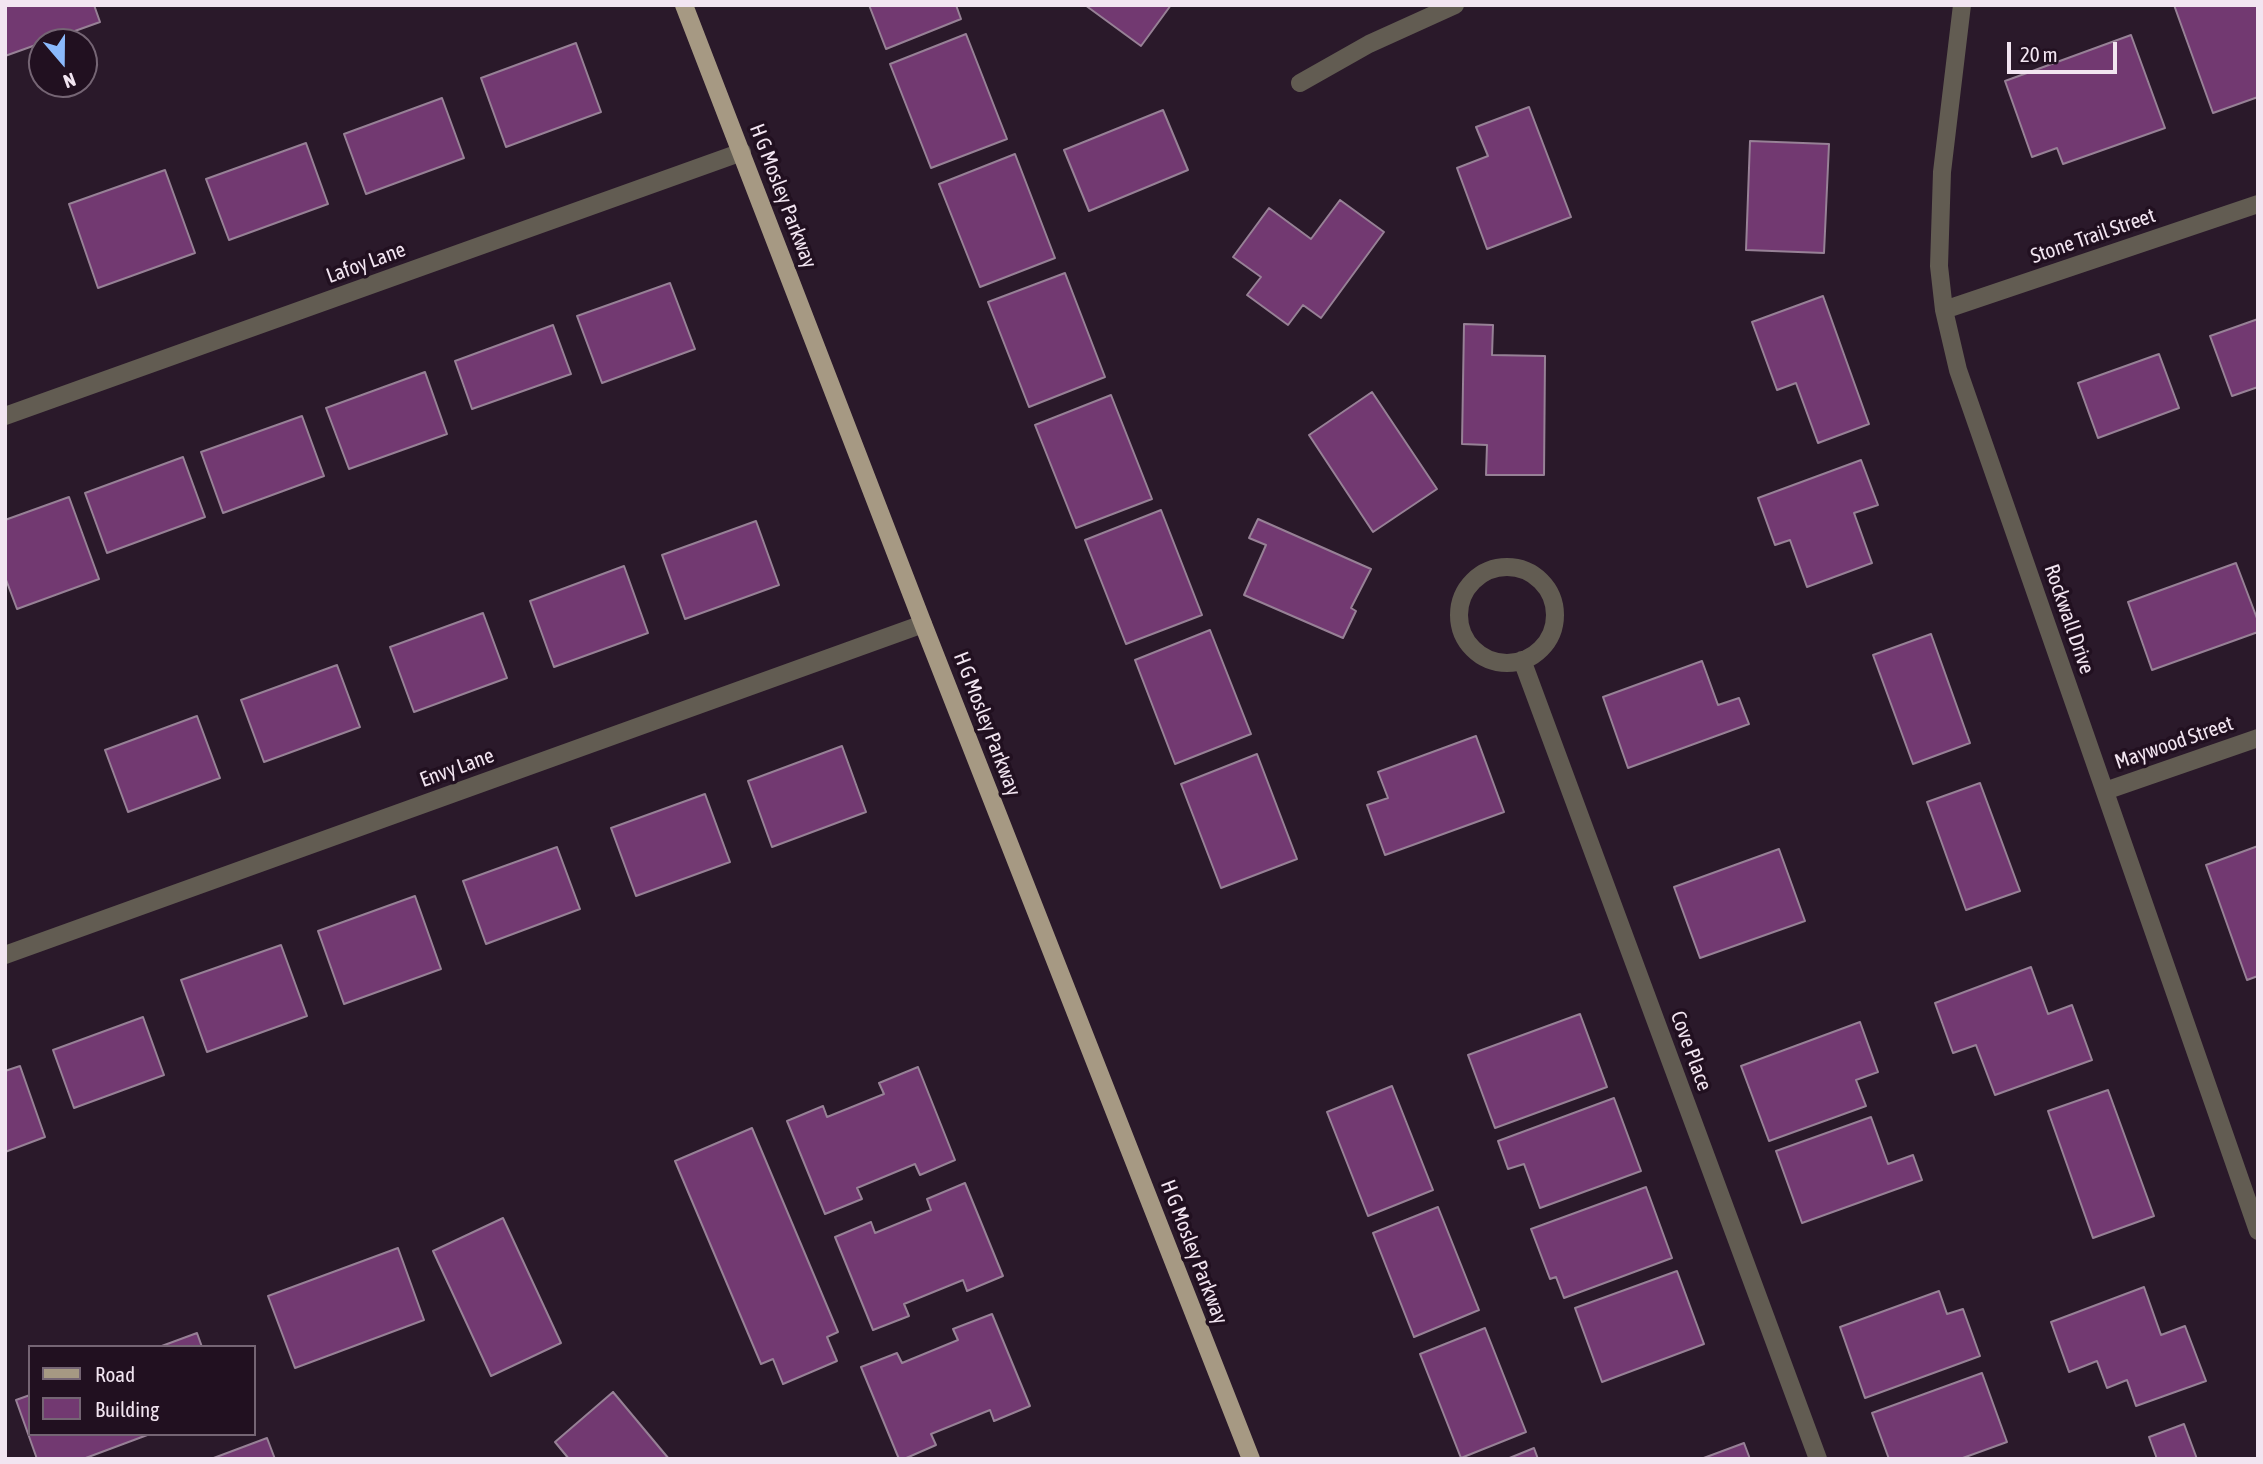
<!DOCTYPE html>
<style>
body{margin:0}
#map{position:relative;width:2263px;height:1464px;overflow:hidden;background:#2a192a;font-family:"Asap Condensed",sans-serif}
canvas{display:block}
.frame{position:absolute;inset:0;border:7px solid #f2e5f1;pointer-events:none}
.legend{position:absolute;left:28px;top:1345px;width:228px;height:91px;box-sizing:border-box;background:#211020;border:2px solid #756574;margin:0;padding:9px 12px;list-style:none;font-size:21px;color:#f2e5f1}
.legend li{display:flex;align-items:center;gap:14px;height:35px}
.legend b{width:35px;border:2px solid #756574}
.north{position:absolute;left:28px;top:28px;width:70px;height:70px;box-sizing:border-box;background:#211020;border:2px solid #756574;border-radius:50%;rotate:160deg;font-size:19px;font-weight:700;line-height:28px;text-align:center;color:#f2e5f1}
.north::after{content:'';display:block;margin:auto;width:24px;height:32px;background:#8bb9fc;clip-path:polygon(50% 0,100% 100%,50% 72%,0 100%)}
.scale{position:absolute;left:2007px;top:42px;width:110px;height:32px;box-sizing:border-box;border:4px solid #f2e5f1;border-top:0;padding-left:9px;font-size:21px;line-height:24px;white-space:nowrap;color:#f2e5f1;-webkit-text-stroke:5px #211020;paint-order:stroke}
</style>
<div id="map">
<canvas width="2263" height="1464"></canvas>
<div class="frame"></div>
<ul class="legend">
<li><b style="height:9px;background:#a69983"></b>Road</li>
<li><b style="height:19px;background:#723971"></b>Building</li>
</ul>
<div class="north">N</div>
<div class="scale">20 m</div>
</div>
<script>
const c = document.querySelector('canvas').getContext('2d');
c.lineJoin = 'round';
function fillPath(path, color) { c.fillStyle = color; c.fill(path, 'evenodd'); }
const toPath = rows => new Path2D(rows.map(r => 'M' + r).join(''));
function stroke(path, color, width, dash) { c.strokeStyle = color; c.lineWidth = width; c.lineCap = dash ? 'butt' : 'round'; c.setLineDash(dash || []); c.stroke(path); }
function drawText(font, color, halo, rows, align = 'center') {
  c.font = font + ' "Asap Condensed",sans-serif'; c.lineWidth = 7; c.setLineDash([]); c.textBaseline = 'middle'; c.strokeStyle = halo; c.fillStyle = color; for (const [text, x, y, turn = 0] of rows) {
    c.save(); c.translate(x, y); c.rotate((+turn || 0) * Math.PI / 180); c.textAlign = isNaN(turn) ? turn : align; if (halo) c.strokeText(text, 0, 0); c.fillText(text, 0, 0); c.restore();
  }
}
const building = toPath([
 [5,5,94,5,100,22,5,56,5,5],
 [869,5,956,5,961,19,886,49,869,5],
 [1085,5,1171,5,1141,46,1085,5],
 [2174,5,2258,5,2258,97,2213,113,2174,5],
 [966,34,1007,139,931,168,890,64,966,34],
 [2131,35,2165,128,2063,164,2057,148,2032,157,2005,81,2131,35],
 [576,43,601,112,506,147,481,78,576,43],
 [442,98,464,158,366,194,344,134,442,98],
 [1529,107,1571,217,1487,249,1457,168,1488,156,1476,127,1529,107],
 [1163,110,1188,170,1089,211,1064,150,1163,110],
 [1750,141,1829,144,1824,253,1746,250,1750,141],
 [306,143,328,204,229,240,206,179,306,143],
 [1015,154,1055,258,980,287,939,184,1015,154],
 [165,170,195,253,98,288,69,204,165,170],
 [1340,200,1384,232,1321,318,1303,305,1288,325,1247,295,1261,277,1233,257,1269,208,1311,239,1340,200],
 [1065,273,1105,377,1029,407,988,302,1065,273],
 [670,283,695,349,602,383,577,316,670,283],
 [1823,296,1869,424,1818,443,1796,383,1777,390,1752,322,1823,296],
 [2258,319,2258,387,2232,396,2210,336,2258,319],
 [1464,324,1493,325,1492,355,1545,356,1544,475,1486,475,1487,445,1462,444,1464,324],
 [553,325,571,374,472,409,455,361,553,325],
 [2159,354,2179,408,2098,438,2078,383,2159,354],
 [425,372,447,434,349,469,326,408,425,372],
 [1372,392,1437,489,1373,532,1309,435,1372,392],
 [1111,395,1152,499,1076,528,1035,425,1111,395],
 [302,416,324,476,223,513,201,452,302,416],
 [183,457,205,517,107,553,85,493,183,457],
 [1861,460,1878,505,1854,513,1872,563,1807,587,1790,540,1775,545,1758,498,1861,460],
 [69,497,99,579,17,609,5,577,5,520,69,497],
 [1161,510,1202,615,1126,644,1085,540,1161,510],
 [1258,519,1371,569,1351,608,1356,611,1343,638,1244,595,1266,545,1249,538,1258,519],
 [756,521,779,585,685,619,662,555,756,521],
 [2236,563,2258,621,2258,632,2152,670,2128,602,2236,563],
 [624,566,648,633,554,667,530,601,624,566],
 [483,613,507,678,414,712,390,647,483,613],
 [1210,630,1251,734,1175,764,1135,660,1210,630],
 [1931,634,1970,743,1913,764,1873,655,1931,634],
 [1702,661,1718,705,1739,698,1749,724,1628,768,1603,697,1702,661],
 [337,665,360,727,264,762,241,700,337,665],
 [197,716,220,778,128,812,105,750,197,716],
 [1476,736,1504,812,1385,855,1367,805,1388,798,1378,772,1476,736],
 [842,746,866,812,772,847,748,781,842,746],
 [1257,754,1297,859,1221,888,1181,784,1257,754],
 [1980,783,2020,891,1966,910,1927,802,1980,783],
 [705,794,730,862,636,896,611,828,705,794],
 [2258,846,2258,976,2247,980,2206,865,2258,846],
 [557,847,580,909,486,944,463,881,557,847],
 [1779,849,1805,921,1700,958,1674,887,1779,849],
 [415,896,441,969,344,1004,318,931,415,896],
 [281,945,307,1016,207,1052,181,980,281,945],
 [2031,967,2048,1014,2072,1005,2092,1060,1995,1095,1976,1045,1953,1053,1935,1003,2031,967],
 [1580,1014,1607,1087,1495,1128,1468,1055,1580,1014],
 [143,1017,164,1075,74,1108,53,1050,143,1017],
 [1860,1022,1878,1072,1856,1080,1866,1106,1769,1141,1741,1066,1860,1022],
 [20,1066,45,1137,5,1152,5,1071,20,1066],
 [918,1067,955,1160,920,1175,915,1164,857,1188,862,1199,825,1214,787,1121,823,1106,827,1117,884,1094,879,1083,918,1067],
 [1392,1086,1433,1190,1368,1216,1327,1112,1392,1086],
 [2108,1090,2154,1216,2093,1238,2048,1111,2108,1090],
 [1614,1098,1641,1171,1540,1208,1524,1164,1508,1169,1498,1141,1614,1098],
 [1871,1117,1888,1164,1913,1155,1922,1180,1802,1223,1776,1151,1871,1117],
 [752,1128,838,1332,827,1337,837,1361,783,1384,773,1359,761,1364,675,1161,752,1128],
 [965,1183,1003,1276,967,1291,963,1280,904,1304,909,1316,873,1330,835,1237,871,1222,875,1233,931,1210,927,1199,965,1183],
 [1646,1187,1672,1258,1564,1298,1556,1277,1550,1279,1531,1229,1646,1187],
 [1438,1207,1479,1310,1414,1337,1373,1233,1438,1207],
 [503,1218,561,1343,491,1376,433,1251,503,1218],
 [398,1248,424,1320,295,1368,268,1296,398,1248],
 [1677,1271,1704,1344,1602,1382,1575,1308,1677,1271],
 [2144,1287,2161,1335,2185,1326,2206,1381,2136,1406,2127,1380,2107,1388,2097,1361,2069,1372,2051,1322,2144,1287],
 [1939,1291,1947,1314,1963,1309,1980,1356,1865,1398,1840,1327,1939,1291],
 [992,1314,1030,1406,994,1421,990,1410,931,1434,936,1445,904,1459,899,1459,861,1367,897,1353,902,1363,958,1340,953,1329,992,1314],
 [1485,1328,1526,1432,1461,1458,1420,1354,1485,1328],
 [197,1333,202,1347,159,1347,197,1333],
 [1982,1373,2007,1442,1960,1459,1889,1459,1872,1413,1982,1373],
 [613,1392,669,1459,569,1459,555,1442,613,1392],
 [30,1395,30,1434,150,1434,83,1459,37,1459,16,1400,30,1395],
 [2184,1424,2197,1459,2157,1459,2149,1437,2184,1424],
 [267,1438,275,1459,211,1459,267,1438],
 [1744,1443,1750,1459,1701,1459,1744,1443],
 [1534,1448,1538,1459,1507,1459,1534,1448]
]);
fillPath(building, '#723971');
stroke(building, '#978196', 2);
stroke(toPath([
 [1962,5,1942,172,1939,266,1944,310,1958,370,2258,1231],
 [1300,83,1369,44,1455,5],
 [1944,310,2258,204],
 [5,416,742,152],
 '1459 615a48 48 0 1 1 96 0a48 48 0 1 1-96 0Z',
 [1522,660,1818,1459],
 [2105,791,2258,738],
 [5,955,923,624]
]), '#625c52', 18);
stroke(toPath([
 [684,5,923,624,1251,1459]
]), '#a69983', 18);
drawText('21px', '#f2e5f1', '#211020', [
 ["H G Mosley Parkway",783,196,69],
 ["Stone Trail Street",2093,236,-19],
 ["Lafoy Lane",366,263,-20],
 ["Rockwall Drive",2069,619,71],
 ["H G Mosley Parkway",987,724,69],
 ["Maywood Street",2174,743,-19],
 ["Envy Lane",457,768,-20],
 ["Cove Place",1691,1051,70],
 ["H G Mosley Parkway",1194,1252,69]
]);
</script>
